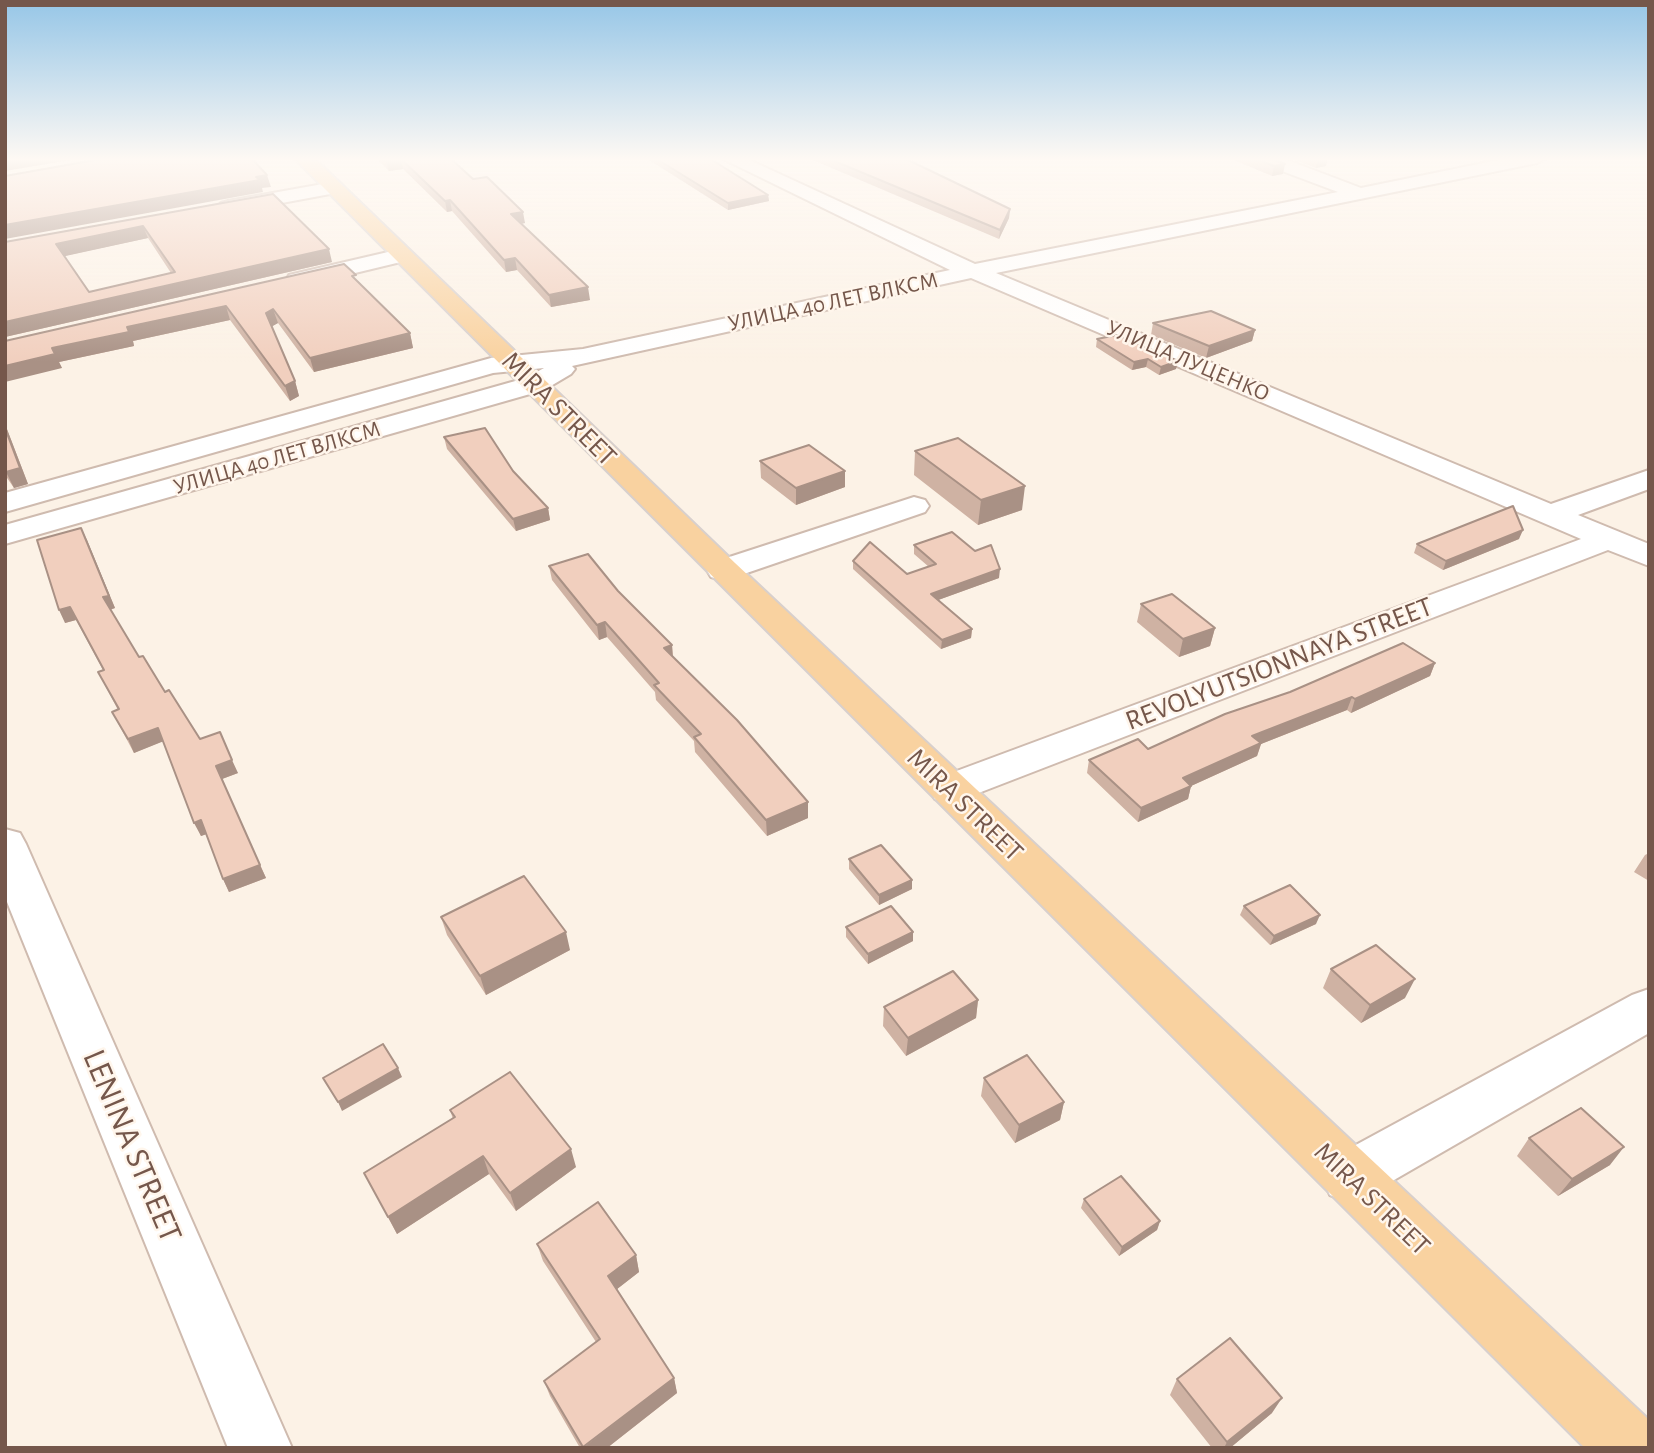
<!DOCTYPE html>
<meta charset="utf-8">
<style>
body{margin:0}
#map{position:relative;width:1654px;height:1453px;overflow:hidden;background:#fcf2e6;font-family:"Alegreya Sans",sans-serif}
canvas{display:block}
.frame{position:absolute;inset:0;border:7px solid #75574b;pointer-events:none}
</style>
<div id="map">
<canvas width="1654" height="1453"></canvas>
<div class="frame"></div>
</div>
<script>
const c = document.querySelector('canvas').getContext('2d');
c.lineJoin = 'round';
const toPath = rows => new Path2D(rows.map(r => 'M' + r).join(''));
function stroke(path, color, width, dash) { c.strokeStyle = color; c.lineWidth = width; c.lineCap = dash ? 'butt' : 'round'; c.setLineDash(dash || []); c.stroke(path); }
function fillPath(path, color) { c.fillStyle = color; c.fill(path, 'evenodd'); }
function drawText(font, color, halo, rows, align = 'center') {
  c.font = font + ' "Alegreya Sans",sans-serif'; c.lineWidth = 5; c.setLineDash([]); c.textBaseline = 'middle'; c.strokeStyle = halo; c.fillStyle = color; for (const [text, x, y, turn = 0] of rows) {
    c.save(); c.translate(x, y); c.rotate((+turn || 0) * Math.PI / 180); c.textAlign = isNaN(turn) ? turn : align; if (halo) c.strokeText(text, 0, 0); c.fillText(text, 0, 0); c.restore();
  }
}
const minor = toPath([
 [721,158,745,158,975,264,1338,192,1258,162,1255,158,1282,158,1361,188,1508,158,1546,158,1537,163,996,273,1551,504,1649,470,1649,489,1578,515,1649,544,1649,566,1608,550,963,799,949,803,935,799,929,789,935,779,1581,539,971,278,572,366,575,369,571,374,544,390,5,544,5,525,526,378,544,368,493,373,5,512,5,493,491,358,583,349,950,270,721,158],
 [334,182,341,184,344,188,341,192,228,213,221,211,218,207,221,203,228,201,334,182],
 [401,249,409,250,412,255,409,260,297,287,289,285,286,280,289,275,401,249],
 [914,497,925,500,929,506,925,512,735,577,723,580,711,577,707,570,711,563,914,497],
 [5,829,20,833,26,844,292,1448,228,1448,5,897,5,829],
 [1649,989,1649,1033,1368,1195,1349,1202,1330,1195,1322,1177,1330,1159,1632,995,1649,989]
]);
const major = toPath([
 [294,158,314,158,735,563,1649,1420,1649,1448,1585,1448,294,158]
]);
stroke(minor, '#cfbbaf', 4);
stroke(major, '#d8d0cd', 4);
fillPath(minor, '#fff');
fillPath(major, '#f9d2a0');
fillPath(toPath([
 [376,158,450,158,525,223,521,224,590,300,551,307,517,270,506,272,452,211,447,212,403,169,389,171],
 [646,158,709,158,768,195,769,201,728,210],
 [808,158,904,158,1010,209,1009,218,999,239],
 [1229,158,1269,158,1283,174,1272,176],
 [1290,158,1328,158,1326,166,1316,168],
 [273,194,332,262,5,337,5,242],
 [148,238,171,273,89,292,64,256],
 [358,281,410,333,413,348,314,372,278,323,272,326,295,381,299,396,290,401,230,320,133,341,134,346,59,362,62,368,5,341],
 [1153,323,1255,330,1252,341,1206,358,1151,335],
 [1097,339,1178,361,1176,369,1159,375,1146,367,1132,370,1096,347],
 [5,424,28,484,14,488,5,475],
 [444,437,513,471,548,508,550,520,516,531,447,449],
 [915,451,1022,510,978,525,914,475],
 [760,461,845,487,796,505,761,478],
 [81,528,115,608,110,610,139,657,200,739,238,773,222,779,266,878,229,892,223,879,206,834,201,836,163,741,134,753,119,725,112,712,118,710,98,672,103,670,76,620,65,623],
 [1519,539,1443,570,1414,553,1417,544],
 [914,545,999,578,938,600,972,629,971,638,941,649,853,569,853,561,907,574,929,567,914,554],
 [549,566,618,591,672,645,673,657,808,818,767,836,695,752,694,741,656,700,655,692,607,637,599,640,552,580],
 [1141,604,1215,628,1210,646,1179,657,1137,622],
 [1435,663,1430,676,1351,713,1347,710,1261,744,1257,756,1191,786,1188,799,1138,822,1087,773,1089,760,1148,749],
 [1649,853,1649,881,1634,872,1645,855],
 [849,859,912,889,879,905,849,869],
 [1244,906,1316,924,1270,945,1240,915],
 [441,917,570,950,486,995,447,935],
 [846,927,913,932,913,941,868,964,846,937],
 [1331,969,1405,998,1361,1023,1323,988],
 [978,1000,976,1018,906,1056,883,1026,884,1007],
 [984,1078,1064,1102,1060,1120,1015,1143,981,1096],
 [450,1110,576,1167,516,1211,489,1174,397,1234,364,1173,453,1119],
 [1529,1138,1610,1165,1558,1196,1517,1156],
 [1084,1199,1160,1221,1157,1230,1119,1256,1081,1208],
 [537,1244,636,1255,639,1272,617,1289,674,1378,677,1393,607,1448,580,1448,550,1396,544,1381,596,1342,543,1261],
 [1177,1379,1272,1413,1230,1448,1212,1448,1170,1395]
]), '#cfb2a3');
fillPath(toPath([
 [8,158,82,158,5,171,5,159],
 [1318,158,1328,158,1326,166,1316,168],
 [401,159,403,169,389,171,386,161],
 [1285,164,1283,174,1272,176,1274,166],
 [267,175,271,187,262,188,263,192,5,239,5,225],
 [768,195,769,201,728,210,728,203],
 [450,200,452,211,447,212,445,201],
 [1010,209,1009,218,999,239,1000,230],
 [523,212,525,223,513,225,511,214],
 [143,226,148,238,61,257,56,244],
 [329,249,332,262,5,337,5,322],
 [515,258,517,270,506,272,504,260],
 [588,287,590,300,551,307,549,295],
 [226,306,230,320,133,341,134,346,59,362,62,368,5,382,5,366,52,348,127,327],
 [273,309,278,323,271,327,266,313],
 [1255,330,1252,341,1206,358,1209,346],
 [410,333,413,348,314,372,310,358],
 [1148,359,1146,367,1132,370,1134,362],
 [1178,361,1176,369,1159,375,1161,367],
 [295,381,299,396,290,401,285,386],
 [5,424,28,484,14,488,6,472],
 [845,471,845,487,796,505,796,488],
 [1025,486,1022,510,978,525,981,500],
 [548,508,550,520,516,531,513,519],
 [81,528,87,540,115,608,109,610,103,597],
 [1523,530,1519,539,1443,570,1446,561],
 [1000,569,999,578,930,603,931,594],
 [70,607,76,620,65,623,59,610],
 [605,622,607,637,599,640,597,625],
 [1215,628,1210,646,1179,657,1183,639],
 [972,629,971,638,941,649,942,640],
 [672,645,673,660,664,648],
 [1435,663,1430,676,1351,713,1355,699],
 [1352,697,1347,710,1261,744,1257,756,1191,786,1188,799,1138,822,1141,808,1183,778,1252,736],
 [158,728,164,741,134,753,128,739],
 [232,760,238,773,222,779,216,766],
 [808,802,808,818,767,836,766,820],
 [201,820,207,834,201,836,194,823],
 [260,865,266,878,229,892,223,879],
 [912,880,912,889,879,905,879,895],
 [1320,915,1316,924,1270,945,1274,936],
 [566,932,570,950,486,995,480,976],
 [913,932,913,941,868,964,868,954],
 [1415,979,1405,998,1361,1023,1370,1005],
 [978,1000,976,1018,906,1056,908,1038],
 [398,1068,402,1077,342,1111,338,1102],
 [1064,1102,1060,1120,1015,1143,1019,1125],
 [1624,1147,1610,1165,1558,1196,1572,1179],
 [571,1149,576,1167,516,1211,510,1193],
 [483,1156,489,1174,397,1234,388,1217],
 [1160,1221,1157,1230,1119,1256,1122,1247],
 [636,1255,639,1272,612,1293,608,1276],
 [674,1378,677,1393,607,1448,583,1448],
 [1282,1398,1272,1413,1230,1448,1224,1448,1227,1442]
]), '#a99185');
const building = toPath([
 [106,158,251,158,267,175,256,177,260,180,5,225,5,176,106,158],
 [384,158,450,158,473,179,487,177,523,212,511,214,588,287,549,295,515,258,504,260,450,200,445,201,401,159,386,161,384,158],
 [655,158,709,158,768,195,728,203,655,158],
 [827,158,904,158,1010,209,1000,230,827,158],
 [1254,158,1269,158,1285,164,1274,166,1254,158],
 [273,194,329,249,5,322,5,242,273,194],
 [143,226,175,272,89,292,56,244,143,226],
 [344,264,356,275,352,276,410,333,310,358,273,309,266,313,295,381,285,386,226,306,127,327,129,332,52,348,55,354,5,366,5,341,344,264],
 [1211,311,1255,330,1209,346,1153,323,1211,311],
 [1117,335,1178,361,1161,367,1148,359,1134,362,1097,339,1117,335],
 [5,428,20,468,6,472,5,471,5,428],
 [485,428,513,471,548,508,513,519,444,437,485,428],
 [958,438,1025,486,981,500,915,451,958,438],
 [809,445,845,471,796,488,760,461,809,445],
 [1513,506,1523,530,1446,561,1417,544,1513,506],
 [81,528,109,596,103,597,139,657,143,656,165,692,169,690,200,739,220,732,232,760,216,766,260,865,223,879,201,820,194,823,158,728,128,739,112,712,119,709,98,672,104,670,70,607,59,610,37,540,81,528],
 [952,532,975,551,991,545,1000,569,931,594,972,629,942,640,853,561,870,542,907,574,936,564,914,545,952,532],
 [588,554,618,591,672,645,664,648,737,720,808,802,766,820,694,737,701,734,654,685,659,683,605,622,597,625,549,566,588,554],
 [1172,594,1215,628,1183,639,1141,604,1172,594],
 [1403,643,1435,663,1355,699,1352,697,1252,736,1261,743,1183,778,1191,786,1141,808,1089,760,1138,739,1148,749,1225,714,1290,692,1403,643],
 [881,845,912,880,879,895,849,859,881,845],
 [524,876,566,932,480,976,441,917,524,876],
 [1290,885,1320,915,1274,936,1244,906,1290,885],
 [891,906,913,932,868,954,846,927,891,906],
 [1376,945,1415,979,1370,1005,1331,969,1376,945],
 [953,971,978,1000,908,1038,884,1007,953,971],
 [383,1044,398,1068,338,1102,323,1078,383,1044],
 [1027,1055,1064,1102,1019,1125,984,1078,1027,1055],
 [510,1072,571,1149,510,1193,483,1156,388,1217,364,1173,455,1117,450,1110,510,1072],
 [1581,1108,1624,1147,1572,1179,1529,1138,1581,1108],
 [1121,1176,1160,1221,1122,1247,1084,1199,1121,1176],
 [598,1202,636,1255,608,1276,674,1378,583,1447,544,1381,600,1339,537,1244,598,1202],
 [1230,1338,1282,1398,1227,1442,1177,1379,1230,1338]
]);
fillPath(building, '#f1cfbe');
stroke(building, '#a99185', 2);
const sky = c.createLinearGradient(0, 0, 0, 362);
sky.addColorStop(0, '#96c6e7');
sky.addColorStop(0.44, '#fef9f4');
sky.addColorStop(1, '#fef9f400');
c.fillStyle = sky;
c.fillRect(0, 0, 1654, 362);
drawText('23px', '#75574b', '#fff6ec', [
 ["УЛИЦА 40 ЛЕТ ВЛКСМ",833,302,-12],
 ["УЛИЦА ЛУЦЕНКО",1188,361,23],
 ["УЛИЦА 40 ЛЕТ ВЛКСМ",277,458,-16]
]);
drawText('28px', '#75574b', '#fff6ec', [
 ["MIRA STREET",559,409,45],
 ["REVOLYUTSIONNAYA STREET",1279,664,-21],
 ["MIRA STREET",965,805,44],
 ["MIRA STREET",1372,1199,44]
]);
drawText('33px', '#75574b', '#fff6ec', [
 ["LENINA STREET",132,1146,67]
]);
</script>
